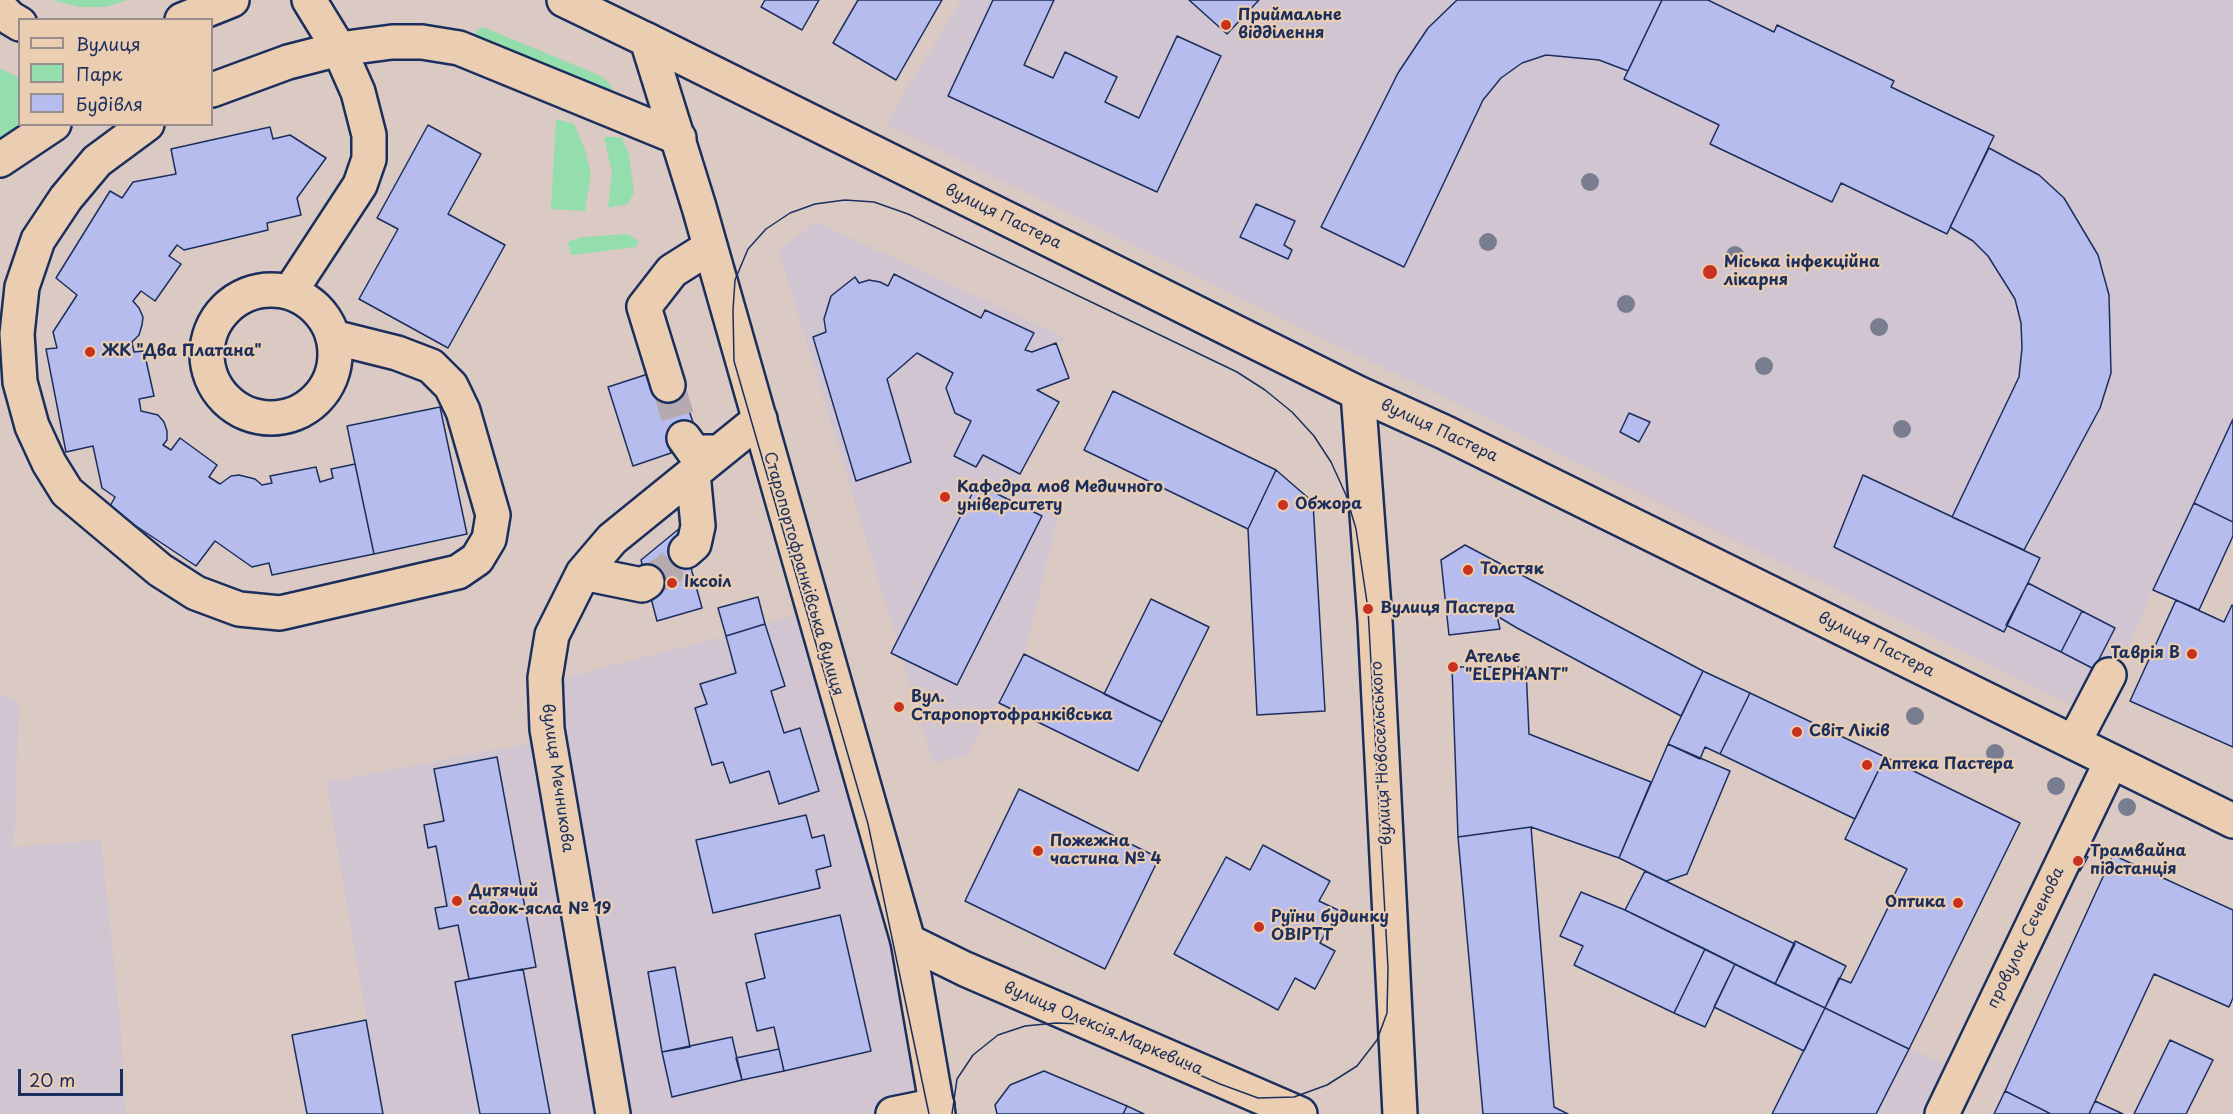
<!DOCTYPE html>
<meta charset="utf-8">
<style>
body{margin:0}
#map{position:relative;width:2233px;height:1114px;overflow:hidden;background:#dbc9c3;font-family:"Playpen Sans",sans-serif}
canvas{display:block}
.legend{position:absolute;left:18px;top:18px;width:195px;height:108px;box-sizing:border-box;background:#ebceb1;border:2px solid #988e90;margin:0;padding:8px 10px;list-style:none;font-size:18px;color:#1b2f5e}
.legend li{display:flex;align-items:center;gap:12px;height:30px}
.legend b{width:30px;border:2px solid #988e90}
.scale{position:absolute;left:18px;top:1069px;width:105px;height:27px;box-sizing:border-box;border:3px solid #1b2f5e;border-top:0;padding-left:8px;font-size:18px;line-height:21px;white-space:nowrap;color:#1b2f5e;-webkit-text-stroke:4px #ebceb1;paint-order:stroke}
</style>
<div id="map">
<canvas width="2233" height="1114"></canvas>
<ul class="legend">
<li><b style="height:8px;background:#ebceb1"></b>Вулиця</li>
<li><b style="height:16px;background:#94ddac"></b>Парк</li>
<li><b style="height:16px;background:#b6bced"></b>Будівля</li>
</ul>
<div class="scale">20 m</div>
</div>
<script>
const c = document.querySelector('canvas').getContext('2d');
c.lineJoin = 'round';
function fillPath(path, color) { c.fillStyle = color; c.fill(path, 'evenodd'); }
const toPath = rows => new Path2D(rows.map(r => 'M' + r).join(''));
function stroke(path, color, width, dash) { c.strokeStyle = color; c.lineWidth = width; c.lineCap = dash ? 'butt' : 'round'; c.setLineDash(dash || []); c.stroke(path); }
function drawText(font, color, halo, rows, align = 'center') {
  c.font = font + ' "Playpen Sans",sans-serif'; c.lineWidth = 4.5; c.setLineDash([]); c.textBaseline = 'middle'; c.strokeStyle = halo; c.fillStyle = color; for (const [text, x, y, turn = 0] of rows) {
    c.save(); c.translate(x, y); c.rotate((+turn || 0) * Math.PI / 180); c.textAlign = isNaN(turn) ? turn : align; if (halo) c.strokeText(text, 0, 0); c.fillText(text, 0, 0); c.restore();
  }
}
fillPath(toPath([
 [961,0,2233,0,2233,419,2153,590,2098,718,886,124],
 [816,222,1068,339,1057,343,1069,378,1038,390,1059,402,1014,484,1060,509,1025,652,967,755,934,764,779,251],
 [815,609,936,1104,887,1114,616,1114,551,681,726,636],
 [0,694,19,703,14,847,101,840,121,1031,126,1114,0,1114],
 [542,741,604,1114,383,1114,326,782],
 [1825,1008,1957,1070,1936,1114,1772,1114]
]), '#d0c5d0');
fillPath(toPath([
 [52,0,127,0,106,7,79,7],
 [483,27,601,76,611,85,613,101,474,37,477,29],
 [0,68,19,78,20,124,31,125,0,144],
 [556,119,574,124,585,150,591,174,585,211,551,209],
 [604,137,621,137,629,154,634,192,628,204,608,208,612,172],
 [628,234,639,241,636,247,571,255,568,242,582,237]
]), '#94ddac');
const building = toPath([
 [765,0,819,0,802,30,761,7,765,0],
 [858,0,942,0,896,80,833,43,858,0],
 [993,0,1054,0,1024,65,1053,78,1065,52,1117,77,1105,102,1139,118,1177,36,1221,56,1157,192,948,96,993,0],
 [1189,0,1259,0,1227,34,1189,0],
 [1457,0,1662,0,1628,71,1599,60,1546,55,1522,63,1501,78,1483,100,1404,267,1321,227,1398,73,1428,28,1457,0],
 [1662,0,1708,0,1774,32,1777,25,1894,81,1891,87,1994,136,1947,234,1841,183,1832,202,1710,144,1719,125,1624,79,1662,0],
 [428,125,481,154,448,214,505,245,448,348,359,299,398,229,377,218,428,125],
 [270,127,273,139,290,135,326,158,297,198,301,215,267,223,268,230,184,250,177,245,169,256,181,264,155,301,141,291,133,301,139,308,143,317,142,325,139,335,132,342,134,352,144,351,154,396,139,399,141,411,158,415,164,422,167,431,167,440,163,445,171,450,180,438,217,465,209,477,220,484,231,476,239,475,255,479,262,485,272,483,270,476,316,467,320,482,333,478,331,469,355,464,374,554,272,575,269,563,252,567,215,541,196,566,109,508,115,497,102,488,93,446,66,452,46,349,57,348,53,332,77,295,56,278,110,191,122,198,133,182,176,174,171,149,270,127],
 [1989,148,2039,175,2064,198,2098,255,2109,295,2111,373,2100,408,2024,550,1952,517,2019,377,2022,348,2021,323,2015,299,1988,256,1973,241,1950,227,1989,148],
 [1256,204,1295,221,1284,245,1292,250,1288,259,1240,237,1256,204],
 [894,274,981,318,985,310,1034,333,1025,350,1032,352,1056,343,1069,378,1037,390,1059,402,1020,474,983,455,976,467,954,456,971,421,955,413,946,388,953,373,917,353,887,379,911,462,856,481,813,337,826,332,824,319,831,296,855,277,859,283,869,280,880,282,888,286,894,274],
 [651,373,679,381,697,434,668,443,671,453,633,466,608,387,651,373],
 [1113,391,1276,470,1248,529,1084,450,1113,391],
 [440,407,467,534,374,554,347,426,440,407],
 [1629,413,1650,422,1639,442,1620,432,1629,413],
 [2233,419,2233,522,2194,503,2233,419],
 [1276,470,1313,502,1325,711,1257,715,1248,529,1276,470],
 [1863,475,2040,558,2004,632,1834,547,1863,475],
 [977,484,1042,516,957,685,891,653,977,484],
 [2194,503,2233,522,2233,536,2199,610,2153,590,2194,503],
 [680,528,702,608,657,621,641,560,680,528],
 [1465,545,1703,671,1681,716,1517,628,1497,616,1500,629,1449,635,1441,560,1465,545],
 [2028,583,2082,611,2061,652,2006,625,2028,583],
 [758,597,765,624,726,636,718,608,758,597],
 [1151,599,1209,627,1162,722,1104,694,1151,599],
 [2176,600,2224,622,2232,605,2233,606,2233,747,2130,701,2176,600],
 [2082,611,2115,628,2094,669,2061,652,2082,611],
 [765,624,785,686,771,691,784,733,800,728,819,791,779,804,769,771,730,783,723,762,712,765,695,708,707,704,700,684,736,673,726,636,765,624],
 [1024,654,1162,722,1138,771,999,703,1024,654],
 [1452,667,1526,667,1529,734,1651,782,1619,858,1531,827,1458,837,1452,667],
 [1703,671,1750,693,1720,754,1705,747,1700,759,1668,744,1703,671],
 [1750,693,1885,757,1855,819,1720,754,1750,693],
 [1668,744,1730,771,1687,874,1666,881,1619,858,1668,744],
 [497,757,536,967,469,979,458,925,439,929,435,908,447,906,436,846,428,848,424,825,444,821,434,769,497,757],
 [1885,757,2020,823,1909,1049,1825,1008,1839,978,1851,983,1907,869,1845,839,1885,757],
 [1019,789,1159,858,1105,969,965,901,1019,789],
 [806,815,812,838,824,835,831,866,816,870,820,888,713,913,696,840,806,815],
 [1531,827,1554,1107,1568,1114,1483,1114,1458,837,1531,827],
 [1263,845,1330,881,1319,901,1338,910,1320,943,1335,951,1315,989,1295,978,1278,1010,1174,954,1226,857,1250,870,1263,845],
 [2076,851,2088,857,2080,871,2068,865,2076,851],
 [2113,855,2233,910,2233,998,2229,1007,2154,974,2089,1114,2051,1114,2005,1091,2113,855],
 [1645,871,1795,944,1775,984,1625,910,1645,871],
 [1581,892,1625,910,1705,949,1674,1013,1574,965,1583,946,1560,936,1581,892],
 [840,915,871,1051,784,1071,774,1027,757,1031,746,983,765,978,755,934,840,915],
 [1795,941,1846,966,1825,1008,1775,984,1795,941],
 [1705,949,1735,964,1705,1027,1674,1013,1705,949],
 [1735,964,1825,1008,1804,1051,1714,1007,1735,964],
 [675,967,690,1047,662,1052,648,972,675,967],
 [523,969,550,1114,480,1114,455,982,523,969],
 [1825,1008,1909,1049,1876,1114,1772,1114,1825,1008],
 [366,1020,383,1114,307,1114,292,1035,366,1020],
 [732,1037,742,1080,672,1097,662,1052,732,1037],
 [2170,1040,2213,1060,2186,1114,2134,1114,2170,1040],
 [779,1049,784,1071,742,1080,736,1058,779,1049],
 [1044,1071,1127,1106,1123,1114,997,1114,995,1105,1010,1085,1044,1071],
 [2005,1091,2051,1114,1994,1114,2005,1091],
 [2095,1101,2123,1114,2089,1114,2095,1101],
 [1127,1106,1144,1114,1123,1114,1127,1106]
]);
fillPath(building, '#b6bced');
stroke(building, '#1b2f5e', 1.5);
stroke(toPath([
 [668,385,684,438],
 [647,582,667,571,686,551]
]), '#b5aaaf', 33, [33, 16]);
const minor = toPath([
 [647,40,1358,393,1444,432,2233,821],
 [212,90,288,62,339,49,392,42,422,42,459,48,679,138],
 [147,124,97,161,66,198,38,240,22,287,17,334,20,382,32,426,49,463,67,492,160,570,196,593,239,609,280,613,458,572,477,559,489,539,493,515,463,411,451,386,431,366,397,353,333,337],
 [0,160,54,124],
 '207 354a64 64 0 1 1 128 0a64 64 0 1 1-128 0Z',
 [290,292,360,185,369,159,369,135,358,92,339,49,309,0],
 [668,385,644,307,672,271,710,247],
 [1358,393,1375,621,1400,1114],
 [684,438,694,452,719,452],
 [686,551,694,544,698,526,693,473],
 [583,573,642,585,647,582],
 [2074,742,2109,675],
 [908,941,965,969,1300,1114],
 [613,1114,547,729,545,678,552,635,583,573,612,539,760,419],
 [893,1114,937,1105],
 [1942,1114,2111,762]
]);
const major = toPath([
 [564,0,647,40,699,207,908,941,938,1114],
 [0,8,10,18,20,24],
 [182,20,232,0]
]);
stroke(minor, '#1b2f5e', 38);
stroke(major, '#1b2f5e', 38);
stroke(minor, '#ebceb1', 33);
stroke(major, '#ebceb1', 33);
stroke(toPath([
 [929,1114,868,824,734,361,733,310,735,280,748,249,766,229,790,213,815,204,845,200,874,202,908,214,1237,372,1265,390,1292,412,1314,436,1331,462,1346,495,1356,529,1368,609,1388,968,1387,1013,1377,1040,1357,1066,1327,1085,1294,1097,1258,1098,1220,1084,1084,1024,1056,1023,1025,1026,998,1035,973,1055,957,1079,952,1114]
]), '#1b2f5e', 1.5);
c.fillStyle = '#787e90';
for (const [x, y] of [
 [1590,182],
 [1488,242],
 [1735,255],
 [1626,304],
 [1879,327],
 [1764,366],
 [1902,429],
 [1915,716],
 [1995,753],
 [2056,786],
 [2127,807]
]) { c.beginPath(); c.arc(x, y, 9, 0, 2 * Math.PI); c.fill(); }
for (const [x, y, r, color] of [
 [1226,25,6,"#c8321e"],
 [1710,272,8,"#c8321e"],
 [90,352,6,"#c8321e"],
 [945,497,6,"#c8321e"],
 [1283,505,6,"#c8321e"],
 [1468,570,6,"#c8321e"],
 [672,583,6,"#c8321e"],
 [1368,609,6,"#c8321e"],
 [2192,654,6,"#c8321e"],
 [1453,667,6,"#c8321e"],
 [899,707,6,"#c8321e"],
 [1797,732,6,"#c8321e"],
 [1867,765,6,"#c8321e"],
 [1038,851,6,"#c8321e"],
 [2078,861,6,"#c8321e"],
 [457,901,6,"#c8321e"],
 [1958,903,6,"#c8321e"],
 [1259,927,6,"#c8321e"]
]) { const dot = new Path2D(); dot.arc(x, y, r, 0, 2 * Math.PI); c.fillStyle = color; c.fill(dot); stroke(dot, '#ebceb1', 2); }
drawText('bold 16px', '#1b2f5e', '#ebceb1', [
 ["Приймальне",1238,16],
 ["відділення",1238,34],
 ["Міська інфекційна",1724,263],
 ["лікарня",1724,281],
 ["ЖК \"Два Платана\"",102,352],
 ["Кафедра мов Медичного",957,488],
 ["університету",957,506],
 ["Обжора",1295,505],
 ["Толстяк",1480,570],
 ["Iксоiл",684,583],
 ["Вулиця Пастера",1380,609],
 ["Таврія В",2180,654,"right"],
 ["Ательє",1465,658],
 ["\"ELEPHANT\"",1465,676],
 ["Вул.",911,698],
 ["Старопортофранківська",911,716],
 ["Світ Ліків",1809,732],
 ["Аптека Пастера",1879,765],
 ["Пожежна",1050,842],
 ["частина № 4",1050,860],
 ["Трамвайна",2090,852],
 ["підстанція",2090,870],
 ["Дитячий",469,892],
 ["садок-ясла № 19",469,910],
 ["Оптика",1946,903,"right"],
 ["Руїни будинку",1271,918],
 ["ОВІРТТ",1271,936]
], 'left');
drawText('16px', '#1b2f5e', '#ebceb1', [
 ["вулиця Пастера",1003,217,26],
 ["вулиця Пастера",1439,431,25],
 ["Старопортофранківська вулиця",803,574,74],
 ["вулиця Пастера",1876,645,26],
 ["вулиця Новосельського",1382,753,-93],
 ["вулиця Мечникова",557,778,82],
 ["провулок Сєченова",2026,938,-64],
 ["вулиця Олексія Маркевича",1103,1029,23]
]);
</script>
